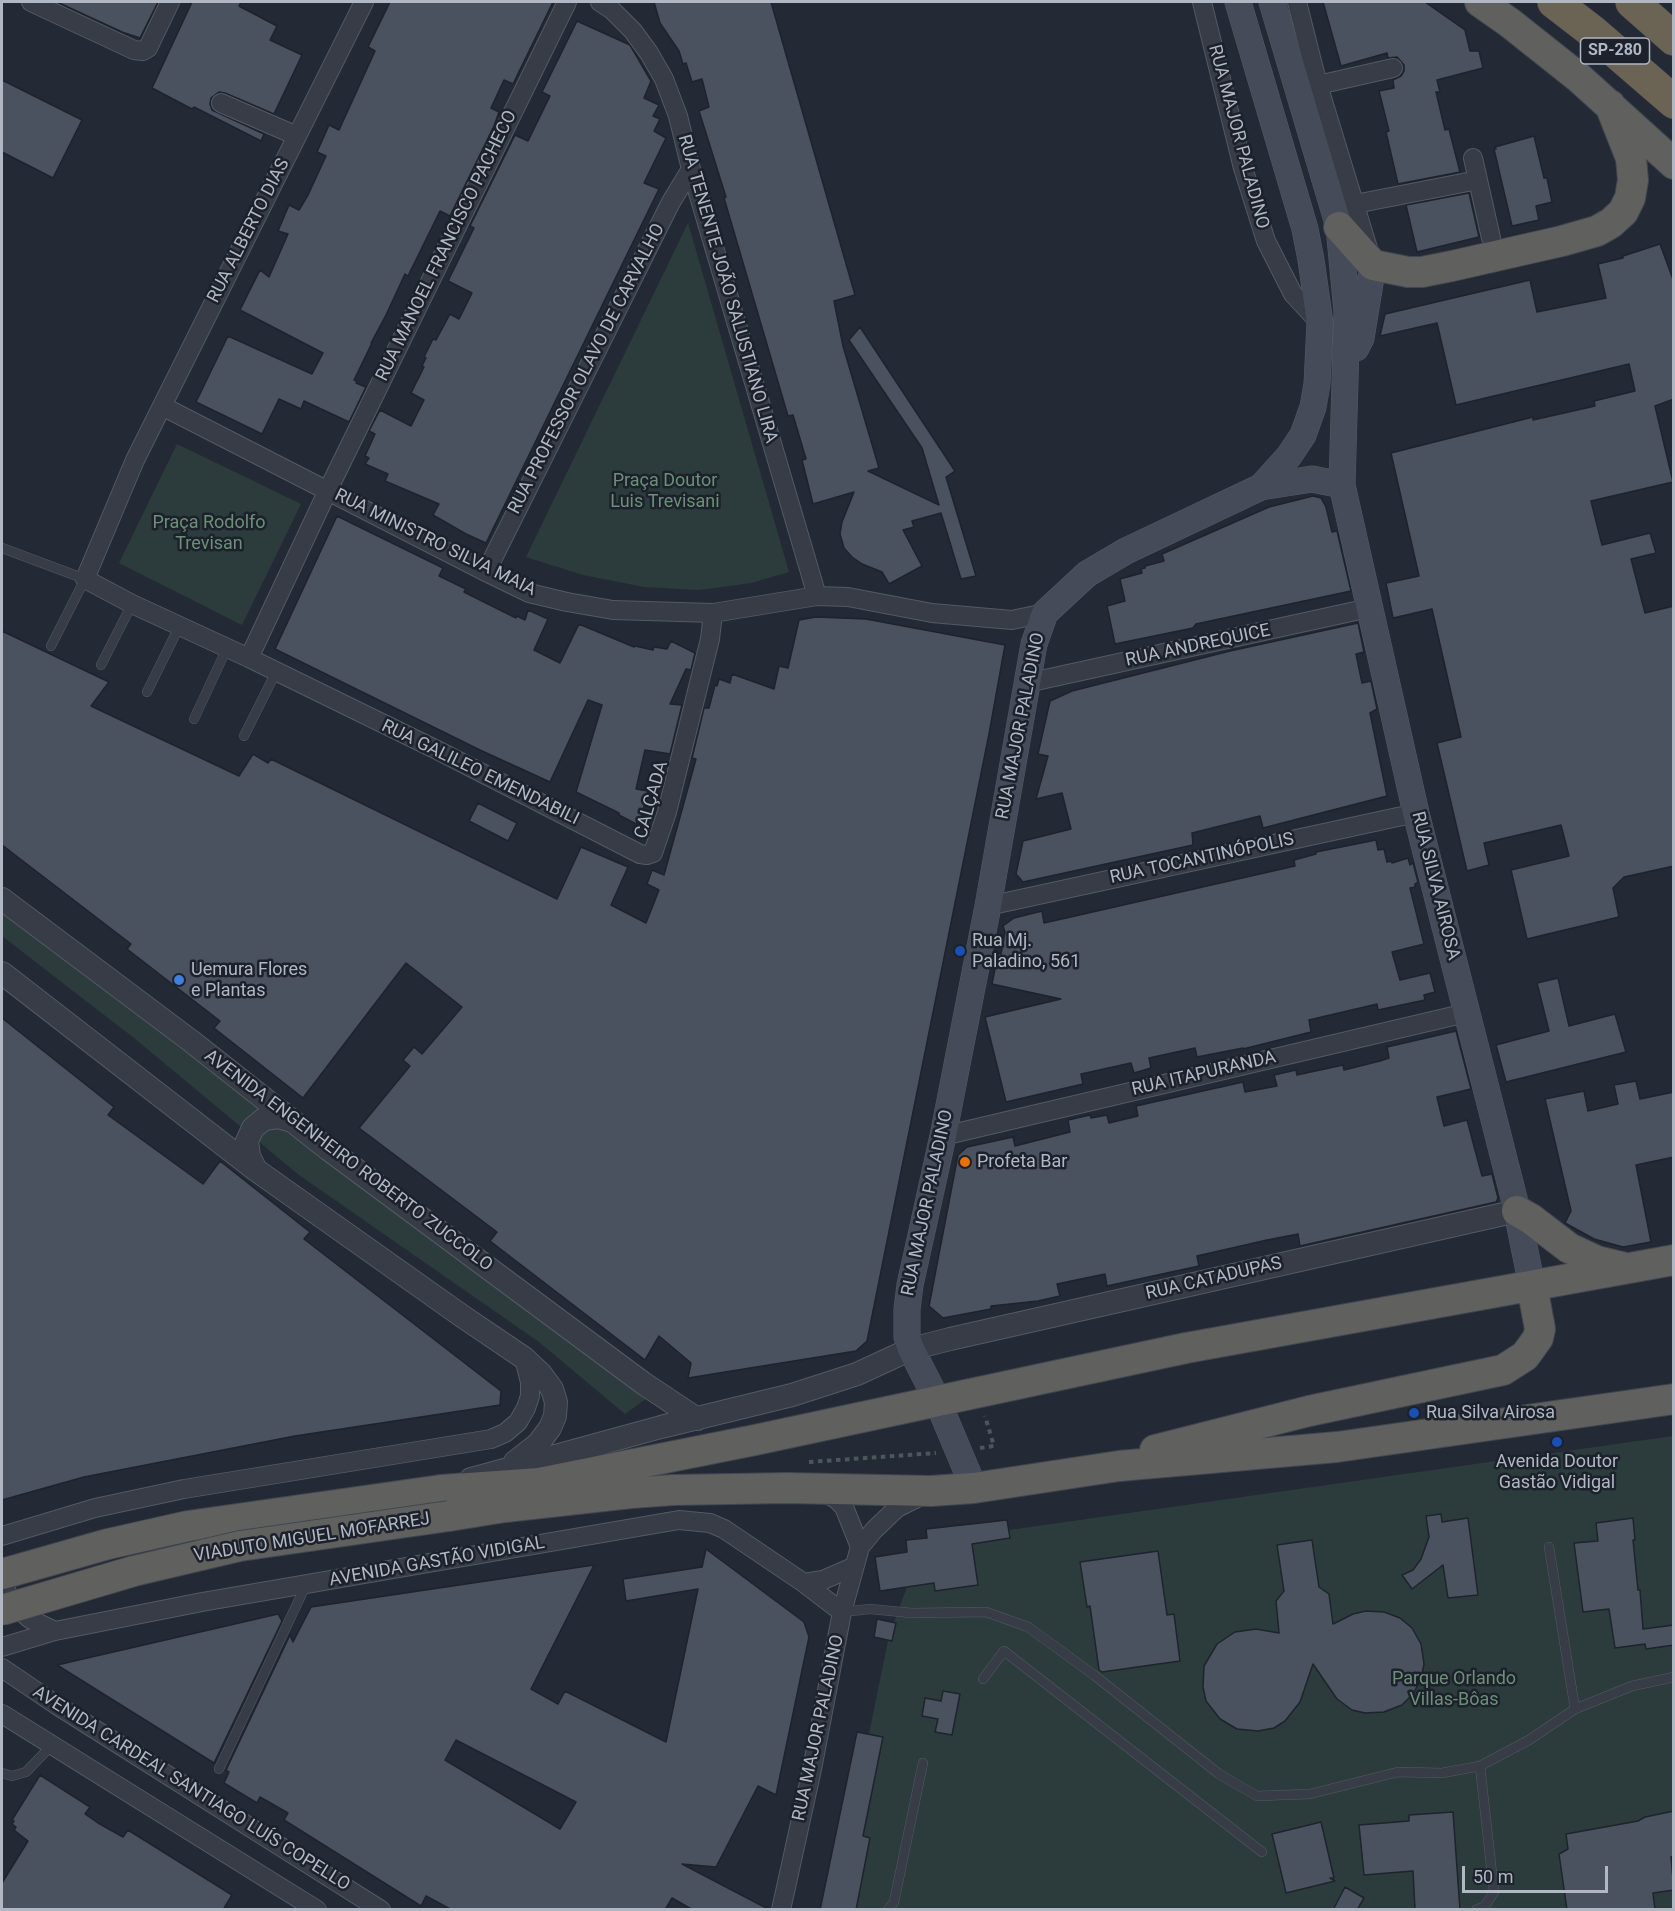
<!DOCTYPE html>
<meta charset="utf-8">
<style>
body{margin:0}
#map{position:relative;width:1675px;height:1911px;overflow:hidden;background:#232a35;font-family:Roboto,sans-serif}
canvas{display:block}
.frame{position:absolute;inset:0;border:3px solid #b1b7c3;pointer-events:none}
.scale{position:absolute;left:1462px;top:1866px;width:146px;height:27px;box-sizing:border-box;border:3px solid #b1b7c3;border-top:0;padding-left:8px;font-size:18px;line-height:21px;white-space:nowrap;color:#b1b7c3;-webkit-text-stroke:4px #1c212b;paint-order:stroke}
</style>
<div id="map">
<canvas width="1675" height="1911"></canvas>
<div class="frame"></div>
<div class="scale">50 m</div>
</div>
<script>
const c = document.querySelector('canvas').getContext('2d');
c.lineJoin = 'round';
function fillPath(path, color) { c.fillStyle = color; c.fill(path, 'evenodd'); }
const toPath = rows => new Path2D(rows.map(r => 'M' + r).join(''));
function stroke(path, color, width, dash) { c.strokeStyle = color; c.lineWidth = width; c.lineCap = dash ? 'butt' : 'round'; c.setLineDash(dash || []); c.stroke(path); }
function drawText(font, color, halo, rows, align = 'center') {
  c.font = font + ' Roboto,sans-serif'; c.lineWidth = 5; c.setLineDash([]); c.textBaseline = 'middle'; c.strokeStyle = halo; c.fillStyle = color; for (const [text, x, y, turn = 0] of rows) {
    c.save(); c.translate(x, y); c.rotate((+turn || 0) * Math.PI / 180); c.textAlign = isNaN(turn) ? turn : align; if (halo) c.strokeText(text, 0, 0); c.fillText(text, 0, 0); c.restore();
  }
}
fillPath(toPath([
 [688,223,789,572,751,583,699,590,644,587,583,575,526,557],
 [177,444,301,504,242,625,119,563],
 [2,909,647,1398,625,1414,539,1342,299,1175,134,1038,2,936],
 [1673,1436,1673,1909,833,1910,889,1636,918,1557,981,1534]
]), '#2c3c3d');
const building = toPath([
 [57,2,158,2,140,38,122,32,57,2],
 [192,2,241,2,239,6,277,26,270,40,302,55,274,114,225,93,219,92,211,98,210,104,212,110,264,134,261,141,194,107,192,109,152,88,192,2],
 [390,2,553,2,513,84,504,80,491,108,499,112,494,126,450,216,440,211,408,276,405,274,386,315,371,343,372,343,354,380,357,381,356,383,366,387,349,422,304,401,301,409,279,399,262,434,196,402,228,336,312,374,323,353,240,310,260,270,269,277,288,234,278,231,289,205,299,210,308,195,326,156,317,152,329,125,339,130,375,51,368,47,390,2],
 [654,2,771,2,855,295,834,301,843,346,879,468,868,471,939,505,922,448,849,340,860,327,955,471,946,477,976,576,961,579,941,513,912,521,914,527,903,530,922,566,889,584,882,572,862,564,852,557,844,548,840,534,842,522,854,492,813,504,802,460,806,459,793,415,788,416,724,198,726,197,699,111,709,107,702,79,692,82,686,63,683,64,679,51,660,23,654,2],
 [1323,2,1425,2,1465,30,1470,51,1479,51,1483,68,1437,80,1440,92,1436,92,1445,130,1449,129,1460,172,1398,184,1386,132,1389,131,1379,91,1394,88,1393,80,1401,76,1404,71,1404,65,1397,57,1388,58,1387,53,1341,66,1323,2],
 [577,21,630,45,651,81,644,98,659,105,653,116,660,119,654,131,666,138,644,183,659,189,486,543,466,534,433,515,439,504,385,481,388,474,365,464,369,458,365,456,375,434,369,431,380,410,411,426,424,400,411,393,424,367,422,366,426,358,424,357,433,339,436,340,450,314,459,319,472,293,448,281,474,228,470,226,515,135,528,141,550,96,542,92,577,21],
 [2,80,82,120,53,178,2,152,2,80],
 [1534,136,1544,178,1547,178,1552,202,1536,206,1539,220,1512,226,1494,149,1496,149,1495,147,1534,136],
 [1469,193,1479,237,1417,252,1406,205,1469,193],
 [1660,244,1674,282,1674,399,1655,406,1673,482,1591,501,1602,545,1650,533,1656,553,1631,559,1645,613,1674,606,1674,866,1624,877,1613,888,1619,917,1527,939,1511,870,1569,856,1561,825,1484,843,1489,865,1467,871,1437,743,1461,737,1432,609,1393,618,1386,583,1419,576,1391,453,1533,417,1533,420,1595,406,1594,401,1635,391,1629,364,1456,405,1437,323,1380,336,1385,314,1530,280,1537,312,1606,298,1598,264,1623,258,1623,256,1660,244],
 [1313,496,1321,498,1326,507,1332,532,1337,531,1351,591,1196,624,1193,628,1115,644,1107,606,1125,601,1120,579,1142,573,1141,569,1145,568,1145,566,1164,561,1162,554,1269,507,1313,496],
 [337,516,443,568,439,576,466,589,464,592,516,618,517,616,525,620,528,610,548,619,534,650,560,663,579,624,634,647,635,646,653,650,654,647,667,649,671,641,695,653,691,670,686,669,670,704,682,705,670,754,645,750,636,789,648,791,641,817,639,817,636,824,619,815,619,813,576,792,602,705,588,700,550,782,482,751,275,649,337,516],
 [816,617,866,619,1005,645,989,734,867,1341,856,1351,688,1378,691,1363,659,1336,645,1360,490,1241,497,1232,359,1128,410,1066,403,1060,414,1047,422,1054,462,1007,406,963,303,1098,214,1028,220,1021,127,949,131,944,2,845,2,631,109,682,91,706,239,776,253,754,268,763,271,759,557,899,581,847,628,867,611,905,646,923,659,890,647,884,652,870,664,875,696,759,692,758,704,708,709,708,715,685,717,686,719,679,730,683,732,674,774,689,779,666,788,668,799,620,816,617],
 [1358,623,1364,652,1356,654,1362,683,1371,681,1377,709,1370,713,1387,796,1263,828,1260,816,1192,833,1193,845,1023,882,1016,874,1023,841,1071,829,1062,793,1036,799,1048,756,1038,754,1050,701,1072,691,1230,651,1358,623],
 [478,803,517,823,508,841,469,821,478,803],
 [1376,840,1378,850,1384,849,1387,862,1391,861,1392,863,1408,858,1410,865,1413,863,1418,882,1415,884,1415,887,1410,888,1424,944,1392,952,1400,980,1430,973,1435,992,1424,995,1425,1000,1378,1010,1377,1004,1309,1020,1311,1032,1243,1049,1243,1048,1197,1057,1195,1048,1149,1058,1151,1068,1134,1073,1131,1063,1081,1074,1083,1084,1006,1102,985,1017,1061,999,992,984,998,953,1001,954,1005,932,1003,926,1014,918,1042,911,1044,923,1295,866,1294,860,1316,854,1316,852,1376,840],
 [1558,978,1569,1026,1615,1014,1626,1052,1506,1082,1496,1045,1549,1031,1537,983,1558,978],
 [2,1018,114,1107,108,1115,203,1184,220,1161,310,1232,304,1239,501,1391,500,1405,295,1436,84,1477,2,1500,2,1018],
 [1456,1031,1471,1089,1437,1097,1444,1126,1467,1120,1482,1176,1492,1174,1498,1198,1496,1202,1300,1246,1298,1234,1267,1240,1197,1256,1199,1266,1107,1286,1105,1274,1057,1284,1060,1296,1038,1301,991,1306,991,1309,943,1318,929,1306,958,1155,967,1147,1013,1137,1015,1146,1070,1132,1068,1120,1090,1115,1091,1118,1107,1115,1109,1123,1138,1116,1136,1106,1243,1082,1245,1092,1277,1086,1274,1075,1296,1070,1297,1075,1343,1065,1344,1070,1380,1061,1389,1058,1387,1047,1456,1031],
 [1636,1081,1640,1099,1674,1092,1674,1157,1636,1165,1651,1242,1623,1247,1594,1239,1565,1223,1571,1211,1545,1099,1584,1091,1588,1111,1618,1104,1614,1085,1636,1081],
 [1441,1514,1442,1522,1468,1518,1478,1595,1448,1598,1443,1565,1412,1589,1402,1575,1413,1570,1421,1559,1429,1537,1426,1516,1441,1514],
 [1633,1518,1635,1540,1633,1540,1638,1590,1640,1590,1643,1629,1674,1625,1674,1645,1646,1649,1645,1644,1615,1648,1609,1609,1583,1612,1574,1543,1598,1541,1596,1523,1633,1518],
 [1007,1520,1010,1538,972,1544,978,1585,935,1591,934,1583,880,1591,875,1557,907,1552,906,1540,927,1538,926,1529,1007,1520],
 [1312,1540,1319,1587,1329,1594,1333,1624,1353,1614,1366,1611,1384,1612,1400,1618,1412,1628,1421,1644,1424,1664,1421,1679,1413,1694,1402,1705,1384,1712,1365,1713,1352,1710,1337,1699,1313,1664,1300,1702,1285,1721,1274,1728,1258,1731,1237,1729,1220,1719,1206,1701,1203,1687,1204,1666,1217,1644,1235,1632,1256,1629,1279,1633,1276,1601,1284,1591,1277,1545,1312,1540],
 [706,1549,804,1622,809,1637,776,1795,758,1786,716,1867,682,1864,770,1910,693,1910,672,1898,665,1910,452,1910,426,1896,421,1906,284,1820,288,1813,260,1797,257,1803,224,1783,229,1772,226,1770,290,1635,293,1642,311,1607,594,1565,531,1689,558,1704,565,1691,666,1742,698,1589,626,1601,623,1579,702,1567,706,1549],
 [456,1740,576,1802,560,1829,445,1760,456,1740],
 [1158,1551,1167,1615,1174,1614,1180,1661,1102,1672,1099,1670,1090,1606,1087,1607,1080,1562,1158,1551],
 [278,1614,282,1621,214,1763,57,1665,278,1614],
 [877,1619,896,1623,892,1641,874,1637,877,1619],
 [943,1691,960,1694,952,1735,935,1732,938,1719,922,1716,925,1698,941,1701,943,1691],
 [857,1732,883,1737,863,1836,870,1838,856,1910,820,1910,857,1732],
 [40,1775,90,1807,85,1814,98,1823,123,1837,128,1830,232,1895,223,1910,2,1910,2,1883,28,1841,14,1830,16,1827,12,1824,14,1821,12,1820,40,1775],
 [1674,1811,1674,1856,1671,1857,1674,1890,1653,1893,1655,1910,1567,1910,1559,1854,1568,1849,1566,1834,1638,1821,1645,1817,1674,1811],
 [1453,1812,1460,1910,1415,1910,1413,1871,1364,1875,1359,1825,1409,1821,1409,1815,1453,1812],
 [1321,1822,1334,1878,1330,1878,1335,1881,1286,1893,1272,1834,1321,1822],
 [1345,1887,1364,1898,1357,1910,1333,1910,1345,1887]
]);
fillPath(building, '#4a515f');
stroke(building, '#1e232d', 1.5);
const service = toPath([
 [2,548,85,579,51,646],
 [101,665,132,604],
 [147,692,179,627],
 [194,719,227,648],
 [244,736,276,672],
 [1549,1547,1575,1709],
 [842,1612,870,1609,912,1613,986,1612,1028,1627,1094,1675,1219,1774,1257,1796,1310,1794,1398,1772,1442,1773,1480,1766,1529,1740,1575,1709,1632,1686,1674,1677],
 [983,1679,1004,1651,1262,1852],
 [219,1769,306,1585],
 [2,1773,12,1776,26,1772,52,1745],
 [888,1910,894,1902,923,1763],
 [1476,1910,1485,1906,1494,1892,1480,1766]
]);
const minor = toPath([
 [31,2,134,50,143,51,148,48,170,2],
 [364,2,135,460,85,579,132,604,249,658,437,750,640,854,647,855,653,853,667,812,710,639,713,613],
 [600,2,612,10,633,31,649,53,664,79,678,116,691,169,817,596],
 [1202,2,1243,168,1266,241,1293,294,1320,323],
 [1297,2,1318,85,1370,255],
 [1318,85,1393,68],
 [221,103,297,136],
 [1473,158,1491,238],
 [1355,204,1478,180],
 [162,406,486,572,529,593,567,602,613,610,713,613,817,596,848,597,932,613,1012,620,1045,613],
 [486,572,671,202,691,169],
 [249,658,328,490,567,2],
 [1027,683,1369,608],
 [988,906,1416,813],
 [943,1136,1466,1013],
 [822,1491,836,1499,844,1507,860,1547],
 [2,1536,95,1508,184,1489,491,1439,505,1433,518,1422,526,1408,530,1396,530,1382,524,1358],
 [2,1578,6,1591,17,1608,30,1619,55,1631],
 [804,1583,823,1580,853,1567],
 [2,1647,55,1631,202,1602,679,1520,710,1523,724,1529,804,1583,842,1612],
 [2,1668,58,1706,381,1910],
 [2,1714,317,1910],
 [781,1910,812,1769,842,1612,860,1547,874,1530,897,1508,923,1495]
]);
const tertiary = toPath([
 [2,899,191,1041,328,1149,643,1383,697,1419],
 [2,973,256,1170,462,1316,524,1358,541,1374,552,1389,556,1402,555,1416,550,1428,538,1444,515,1462],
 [256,1170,249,1156,247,1141,253,1128,264,1119,278,1117,292,1121],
 [471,1479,661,1427,792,1395,857,1374,911,1349,950,1339,1517,1211]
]);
const secondary = toPath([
 [1272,2,1339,227,1347,312,1342,485,1416,813,1515,1202,1532,1286],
 [1356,348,1361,338,1373,265],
 [1261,487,1312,479,1342,485],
 [974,1488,937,1400,911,1349,907,1337,907,1309,910,1285,943,1136,988,906,1034,644,1045,613,1087,574,1126,551,1261,487,1289,456,1303,435,1313,407,1317,384,1320,323,1311,260,1305,229,1238,2]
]);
const trunk = toPath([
 [1480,2,1510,23,1578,77,1674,164],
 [1339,227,1373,265,1408,272,1422,272,1452,266,1562,241,1597,231,1611,223,1623,212,1630,198,1633,180,1631,158,1610,105],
 [1517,1211,1531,1219,1569,1248,1597,1261,1622,1267],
 [1155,1450,1309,1411,1503,1370,1525,1356,1538,1338,1540,1329,1532,1286],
 [449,1516,505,1507,631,1493,673,1490,787,1488,931,1491,974,1488,1119,1466,1337,1447,1674,1399],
 [2,1574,108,1544,188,1526,441,1490,539,1483,755,1440,1186,1348,1674,1260]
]);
const motorway = toPath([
 [1554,2,1593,32,1674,102],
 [1632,2,1674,39]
]);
stroke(service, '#545a64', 10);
stroke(minor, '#545a64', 20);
stroke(tertiary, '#545a64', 24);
stroke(secondary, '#545a64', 27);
stroke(trunk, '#414751', 32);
stroke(motorway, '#414751', 34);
stroke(toPath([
 [980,1448,994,1446,985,1416],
 [809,1462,936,1453]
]), '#4a585b', 4, [4.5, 4.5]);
stroke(service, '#373c46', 9);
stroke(minor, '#373c46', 18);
stroke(tertiary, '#373c46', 22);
stroke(secondary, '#454b59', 26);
stroke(trunk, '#60605e', 30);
stroke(motorway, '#6b6455', 33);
const trunkBridge = toPath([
 [2,1610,134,1571,240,1546,449,1516]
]);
stroke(trunkBridge, '#414751', 32, []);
stroke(trunkBridge, '#60605e', 30);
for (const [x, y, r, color] of [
 [960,951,6,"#1a4fb4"],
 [179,980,6,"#3f7fe0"],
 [965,1162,6,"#e8710a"],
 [1414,1413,6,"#1a4fb4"],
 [1557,1442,6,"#1a4fb4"]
]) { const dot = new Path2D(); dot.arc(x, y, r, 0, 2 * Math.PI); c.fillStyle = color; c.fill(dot); stroke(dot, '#1c212b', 2); }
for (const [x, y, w] of [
 [1615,51,69]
]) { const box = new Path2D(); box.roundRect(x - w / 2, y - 13, w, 26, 4.5); c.fillStyle = '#1c212b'; c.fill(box); stroke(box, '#b1b7c3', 1.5); }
drawText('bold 16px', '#b1b7c3', null, [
 ["SP-280",1615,51]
]);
drawText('18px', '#b1b7c3', '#1c212b', [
 ["RUA MAJOR PALADINO",1238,137,75],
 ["RUA ALBERTO DIAS",249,231,-63],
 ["RUA MANOEL FRANCISCO PACHECO",447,246,-64],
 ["RUA TENENTE JOÃO SALUSTIANO LIRA",727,289,74],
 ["RUA PROFESSOR OLAVO DE CARVALHO",587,369,-63],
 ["RUA MINISTRO SILVA MAIA",435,543,26],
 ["RUA ANDREQUICE",1198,646,-12],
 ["RUA MAJOR PALADINO",1021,726,-79],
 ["RUA GALILEO EMENDABILI",480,773,26],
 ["CALÇADA",652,800,-74],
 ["RUA TOCANTINÓPOLIS",1202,859,-12],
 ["RUA SILVA AIROSA",1435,886,76],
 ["RUA ITAPURANDA",1204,1074,-13],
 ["AVENIDA ENGENHEIRO ROBERTO ZUCCOLO",348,1161,37],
 ["RUA MAJOR PALADINO",928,1203,-78],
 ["RUA CATADUPAS",1214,1279,-13],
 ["VIADUTO MIGUEL MOFARREJ",312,1538,-9],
 ["AVENIDA GASTÃO VIDIGAL",437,1562,-10],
 ["RUA MAJOR PALADINO",819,1728,-78],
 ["AVENIDA CARDEAL SANTIAGO LUÍS COPELLO",191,1789,32]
]);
drawText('18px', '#6c9077', '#1c212b', [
 ["Praça Doutor",665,481],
 ["Luis Trevisani",665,502],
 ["Praça Rodolfo",209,523],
 ["Trevisan",209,544],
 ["Parque Orlando",1454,1679],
 ["Villas-Bôas",1454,1700]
]);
drawText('18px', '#b1b7c3', '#1c212b', [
 ["Rua Mj.",972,941],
 ["Paladino, 561",972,962],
 ["Uemura Flores",191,970],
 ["e Plantas",191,991],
 ["Profeta Bar",977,1162],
 ["Rua Silva Airosa",1426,1413],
 ["Avenida Doutor",1557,1462,"center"],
 ["Gastão Vidigal",1557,1483,"center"]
], 'left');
</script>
